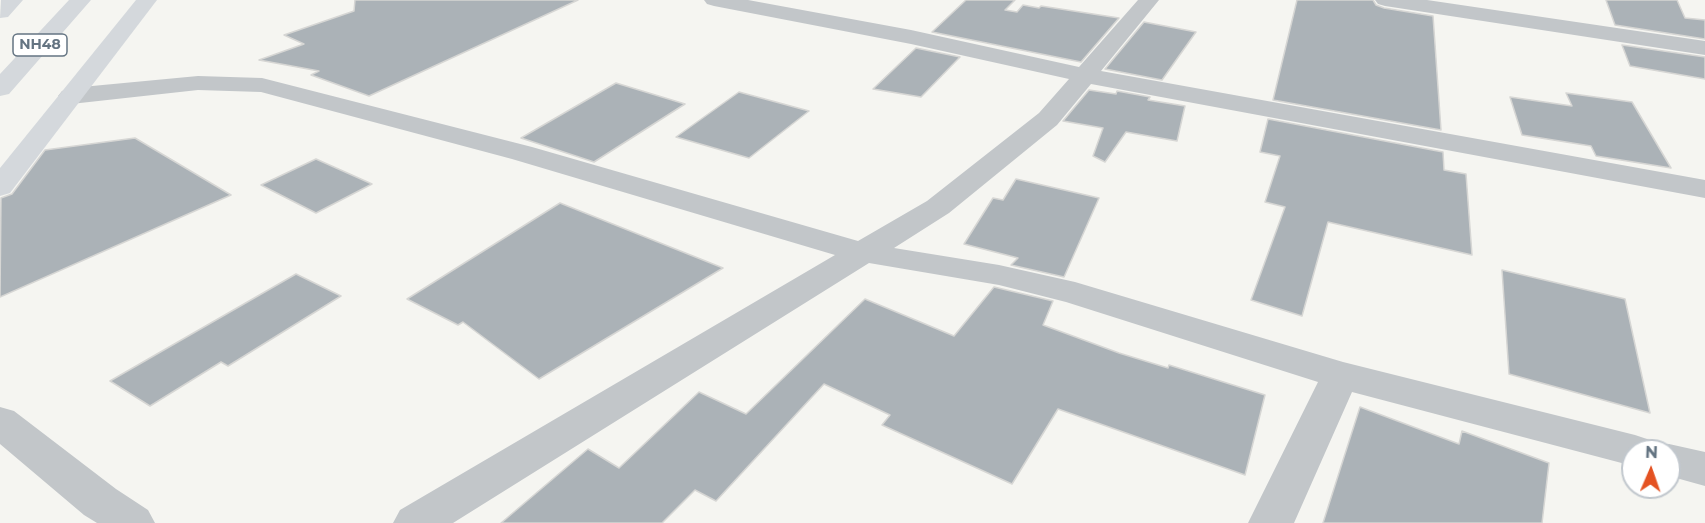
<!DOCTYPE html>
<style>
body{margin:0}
#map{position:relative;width:1705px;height:523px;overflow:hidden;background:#f5f5f1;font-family:Montserrat,sans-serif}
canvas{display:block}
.north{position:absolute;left:1621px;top:439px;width:60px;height:60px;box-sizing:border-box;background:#fff;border:2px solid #c1c7cd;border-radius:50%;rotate:2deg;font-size:16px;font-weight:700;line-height:24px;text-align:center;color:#647482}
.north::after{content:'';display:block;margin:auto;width:21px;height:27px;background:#e45222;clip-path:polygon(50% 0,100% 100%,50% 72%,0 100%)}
</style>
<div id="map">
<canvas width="1705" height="523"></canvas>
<div class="north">N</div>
</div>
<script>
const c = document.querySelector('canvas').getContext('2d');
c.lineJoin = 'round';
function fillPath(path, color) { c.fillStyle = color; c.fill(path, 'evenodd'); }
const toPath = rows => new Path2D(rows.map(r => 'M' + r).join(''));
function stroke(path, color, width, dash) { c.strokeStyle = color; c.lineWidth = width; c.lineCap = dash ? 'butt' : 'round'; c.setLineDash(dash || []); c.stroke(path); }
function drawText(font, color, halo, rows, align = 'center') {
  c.font = font + ' Montserrat,sans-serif'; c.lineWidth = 6; c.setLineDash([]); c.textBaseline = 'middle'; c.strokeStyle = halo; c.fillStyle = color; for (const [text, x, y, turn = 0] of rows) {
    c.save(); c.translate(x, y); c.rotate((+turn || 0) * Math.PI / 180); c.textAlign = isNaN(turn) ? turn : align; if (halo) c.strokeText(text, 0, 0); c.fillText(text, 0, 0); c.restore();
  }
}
const building = toPath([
 [355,0,578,0,369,96,311,75,319,71,259,60,304,44,284,35,354,11,355,0],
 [966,0,1015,0,1005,10,1017,12,1023,5,1039,8,1041,6,1119,18,1081,62,932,32,966,0],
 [1297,0,1373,0,1376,5,1384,8,1433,16,1441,130,1273,100,1297,0],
 [1606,0,1677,0,1685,18,1705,20,1705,39,1615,25,1606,0],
 [1144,22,1196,32,1162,80,1105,69,1144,22],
 [1622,45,1705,57,1705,79,1630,66,1622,45],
 [916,48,960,57,921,97,873,89,916,48],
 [616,83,685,104,594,162,521,138,616,83],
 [1089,90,1116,94,1117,91,1150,97,1148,100,1185,106,1177,141,1126,132,1105,162,1093,156,1103,128,1063,121,1089,90],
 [739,92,809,111,749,158,676,137,739,92],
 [1566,93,1632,102,1671,168,1596,156,1591,146,1522,135,1510,97,1572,106,1566,93],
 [1268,119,1443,152,1444,170,1466,174,1472,255,1328,222,1302,316,1251,300,1285,207,1265,202,1280,156,1260,152,1268,119],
 [135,138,231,195,0,297,1,198,12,194,45,150,135,138],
 [316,159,372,184,316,213,261,185,316,159],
 [1016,179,1099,198,1064,277,1011,265,1018,258,964,244,993,198,1003,200,1016,179],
 [560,203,723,268,539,379,463,322,458,325,407,299,560,203],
 [1502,270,1625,299,1650,413,1509,374,1502,270],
 [296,274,341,296,228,366,221,362,150,406,110,381,296,274],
 [994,287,1053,301,1043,325,1119,353,1168,368,1169,365,1265,395,1245,475,1058,409,1012,484,882,425,890,415,824,384,716,501,695,490,662,523,501,523,588,449,619,468,699,392,746,414,865,299,954,336,994,287],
 [1360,407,1459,444,1462,431,1549,463,1542,523,1323,523,1360,407]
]);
fillPath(building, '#abb2b7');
stroke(building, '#d6d6d4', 1.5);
fillPath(toPath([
 [704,0,748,0,911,30,1079,67,1138,0,1159,0,1101,71,1705,180,1705,198,1091,84,1057,125,949,213,894,248,999,265,1075,282,1343,362,1635,435,1650,440,1654,448,1669,444,1705,452,1705,486,1669,476,1669,451,1633,451,1633,466,1352,392,1294,523,1248,523,1318,382,1066,302,999,285,869,263,453,523,393,523,400,510,835,255,512,159,261,92,198,90,71,104,62,101,58,96,62,91,71,88,198,76,262,78,532,147,858,241,927,201,1039,113,1069,79,911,44,714,6,707,4,704,0],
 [1375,0,1427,0,1705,41,1705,55,1385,6,1378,4,1375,0],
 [0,407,14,411,116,489,148,510,155,523,97,523,84,515,0,444,0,407]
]), '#c2c6c9');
fillPath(toPath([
 [136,0,157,0,10,193,0,196,0,168,136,0]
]), '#d4d8dc');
fillPath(toPath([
 [23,0,8,17,0,18,1,0,23,0],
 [69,0,91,0,9,94,0,96,0,74,69,0]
]), '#d4d8dc');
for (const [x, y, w] of [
 [40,45,54]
]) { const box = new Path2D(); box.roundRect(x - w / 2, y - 11, w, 22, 4.5); c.fillStyle = '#fff'; c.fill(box); stroke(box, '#647482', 1.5); }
drawText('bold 14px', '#647482', null, [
 ["NH48",40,45]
]);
</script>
